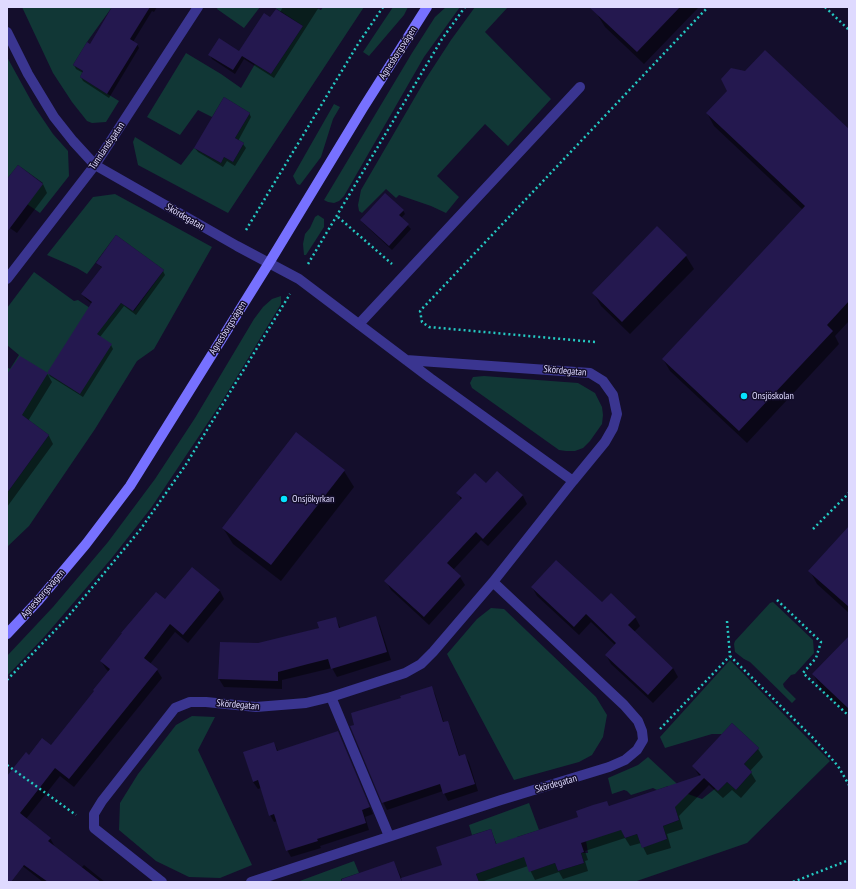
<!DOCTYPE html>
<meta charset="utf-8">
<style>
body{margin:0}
#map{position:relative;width:856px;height:889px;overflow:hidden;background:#140e2c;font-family:"PT Sans Narrow",sans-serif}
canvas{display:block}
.frame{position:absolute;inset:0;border:8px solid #dfdaff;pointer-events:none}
</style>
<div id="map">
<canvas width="856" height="889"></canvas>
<div class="frame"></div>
</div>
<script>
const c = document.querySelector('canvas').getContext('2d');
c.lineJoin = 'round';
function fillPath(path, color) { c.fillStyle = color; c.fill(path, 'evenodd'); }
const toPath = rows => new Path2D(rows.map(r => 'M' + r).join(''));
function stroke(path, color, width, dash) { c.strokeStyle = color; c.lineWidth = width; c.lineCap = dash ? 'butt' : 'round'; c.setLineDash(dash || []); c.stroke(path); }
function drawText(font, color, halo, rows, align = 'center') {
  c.font = font + ' "PT Sans Narrow",sans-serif'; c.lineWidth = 3; c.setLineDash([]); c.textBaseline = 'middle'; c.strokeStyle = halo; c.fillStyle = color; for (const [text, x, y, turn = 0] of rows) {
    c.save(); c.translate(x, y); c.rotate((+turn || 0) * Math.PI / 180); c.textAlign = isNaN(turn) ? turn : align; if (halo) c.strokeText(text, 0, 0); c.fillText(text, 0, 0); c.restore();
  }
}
fillPath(toPath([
 [22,7,112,7,87,42,73,65,83,71,80,77,119,101,106,122,92,123,87,121,72,102,53,73],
 [218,7,260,7,244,28,217,9],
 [274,7,315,7,321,10,323,7,364,7,228,213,138,165,133,142,135,137,181,165,194,148,221,163,224,157,233,162,244,143,235,138,250,113,224,97,212,117,198,110,180,135,147,117,186,53,221,74,241,88,255,64,271,74,303,26],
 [393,7,408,7,404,15,369,56,363,52],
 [446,7,460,7,424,57,344,196,339,201,334,203,328,202,324,200,412,53,435,17],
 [475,7,508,7,485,32,551,99,508,146,485,124,437,176,459,197,446,213,431,206,399,195,396,198,386,189,362,213,359,211,358,205,361,190,425,80,451,40],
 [7,57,34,106,53,134,68,151,69,176,40,213,27,204,43,183,18,165,7,179],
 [334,104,340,107,333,119,321,157,300,185,297,184,293,176],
 [115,194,212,247,154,349,137,361,95,429,29,526,7,547,7,493,49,435,26,418,7,408,7,367,10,369,19,355,7,345,7,308,34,272,74,301,78,300,108,320,121,303,134,311,164,270,116,235,87,274,77,268,47,255,93,197],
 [318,215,324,219,324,227,306,255,304,255,303,244,305,234,310,228,315,217],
 [281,296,281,304,221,403,151,508,111,559,45,636,7,676,7,656,53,607,108,542,155,479,195,418,254,319,263,307,272,299],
 [484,376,578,383,595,393,602,407,603,415,602,424,590,441,583,448,575,451,566,451,559,450,472,388,470,383,473,377],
 [773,602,813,640,814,653,795,674,791,675,783,684,784,687,796,699,792,703,750,662,744,659,735,652,734,644,735,641,770,603],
 [491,608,504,609,596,697,607,715,603,737,592,755,579,762,514,780,447,654,477,619],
 [730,660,830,761,747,843,634,882,479,882,476,874,503,864,491,829,472,835,469,825,529,803,539,830,517,837,531,871,555,863,558,871,584,863,581,853,588,853,586,841,621,829,625,838,637,834,642,847,667,839,663,826,679,820,668,786,657,790,653,788,631,795,627,791,624,790,612,794,608,778,638,765,648,757,688,794,702,799,716,788,718,791,727,782,736,790,752,772,744,764,759,748,732,723,722,734,712,734,665,748,660,737],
 [192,716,215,717,198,750,252,865,220,878,189,877,156,861,119,830,120,803,138,774,176,725],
 [354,861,359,873,341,879,342,882,297,882]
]), '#113736');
fillPath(toPath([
 [113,7,157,7,154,12,152,11,133,42,137,44,139,48,109,98,83,81,81,77,83,73,76,69,74,65,90,45],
 [283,7,319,7,274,78,244,59,235,74,212,59,210,55,240,53,271,19,280,12],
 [604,7,699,7,644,64,605,27,597,14],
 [249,113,251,117,238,141,243,144,246,148,235,166,227,161,223,167,198,152,195,148],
 [707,113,849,130,849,321,835,336,839,344,747,443,670,371,663,359,803,210,714,126],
 [7,181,43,184,47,193,17,233,7,226],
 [403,210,405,214,401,218,411,229,392,250,364,224,361,220],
 [657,228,686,256,694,269,630,334,601,306,594,294],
 [97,263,163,271,165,275,136,315,124,306,100,337,111,345,113,349,83,397,48,375,52,382,28,421,49,436,53,444,7,507,7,399,32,364,50,376,48,373,92,304,85,298,82,294,102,268],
 [344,471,354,487,281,581,233,544,223,528],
 [497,473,523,496,527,504,488,546,481,540,453,570,460,577,465,585,429,625,391,590,386,581,461,500,458,493,486,485],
 [849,528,849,613,817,584,810,571],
 [192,568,220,591,224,599,188,643,175,632,150,664,157,670,162,678,74,787,60,776,26,819,50,838,55,847,81,868,84,865,105,882,43,882,7,854,7,800,95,692,109,672,106,669,101,661,165,601],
 [532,587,635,617,640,626,634,632,673,668,678,677,653,703,611,664,606,655,615,645,591,622,579,635,537,596],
 [335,618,341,629,376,618,380,626,391,660,337,677,332,668,282,680,282,689,224,687,219,679,258,644,320,628],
 [849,653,849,715,822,690,813,674],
 [431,687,435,694,444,723,447,722,451,729,460,757,464,755,469,762,478,791,448,801,443,791,387,810,383,802,402,699],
 [337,732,373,814,365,817,369,830,320,846,321,848,291,857,287,850,278,821,274,822,270,815,261,788,258,789,253,782,244,753,274,743,278,751],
 [758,749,763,757,750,771,756,781,741,798,732,790,723,798,709,785,679,816,683,829,667,834,671,848,647,855,641,843,630,846,625,838,585,851,588,860,585,861,588,871,563,879,559,872,535,880,528,866,481,882,343,882,342,880,394,862,402,879,443,865,490,830,497,845,579,817,607,802,610,807,700,777,693,766]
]), '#0007');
fillPath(toPath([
 [112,7,150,7,130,39,138,44,107,94,80,77,83,71,73,65,87,42,90,44],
 [589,7,680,7,637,52],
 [276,9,303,26,271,74,242,56,233,70,208,55,219,38,239,51,264,13,270,17],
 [765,50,849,129,849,301,827,325,833,331,739,431,662,359,805,206,706,113,727,91,721,79,731,68,745,71],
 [224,97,250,113,235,138,244,143,233,162,224,157,221,163,194,148],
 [18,165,43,184,7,232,7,179],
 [385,193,404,210,399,215,409,224,389,246,360,220],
 [657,226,687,255,622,322,592,293],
 [116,235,164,270,133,311,121,303,97,334,112,344,80,394,47,373,92,302,81,294,102,267,96,263],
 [20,356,48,373,22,415,49,435,7,493,7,374],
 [296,432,345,470,271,565,222,528],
 [497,471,523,495,483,539,476,532,447,563,461,576,424,617,384,581,462,498,456,493,475,473,486,483],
 [849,526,849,607,808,571],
 [556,560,602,602,611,593,636,617,628,625,673,668,648,695,605,655,616,643,586,614,574,627,531,587],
 [192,567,220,590,183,635,170,624,144,658,158,669,69,779,55,768,20,813,51,838,48,841,101,882,48,882,24,865,11,882,7,882,7,776,26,752,29,755,42,738,51,745,94,691,93,690,110,669,100,661,122,633,121,633,156,592,165,599],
 [376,616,387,652,331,669,328,659,308,664,278,672,278,681,218,679,220,642,258,643,319,628,317,622,336,617,339,628],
 [849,636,849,709,812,674],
 [432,686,443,722,448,721,459,756,465,754,475,784,443,794,440,784,382,803,350,726,354,725,351,713,401,698,400,696],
 [732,723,759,748,744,764,752,772,736,790,727,782,718,791,704,778,675,807,679,820,663,826,667,839,642,848,637,834,625,838,621,830,581,843,584,852,581,853,584,863,558,871,555,863,529,872,524,857,476,874,479,882,402,882,401,878,442,865,436,847,491,829,496,844,578,817,576,811,593,805,607,801,609,806,701,775,692,766],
 [338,731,370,807,362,810,366,823,317,839,318,841,286,851,274,814,269,816,258,780,253,782,243,752,274,742,277,751],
 [394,861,402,882,342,882,342,879]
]), '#24184f');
stroke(toPath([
 [825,7,849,30],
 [338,217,392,264],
 [246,230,358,44,383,7],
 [308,264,442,39,465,7],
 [595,342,429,327,422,322,420,311,708,7],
 [813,529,849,493],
 [777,600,821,642,816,658,803,673,849,716],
 [727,621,730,656,813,738,838,766,849,785],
 [7,680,66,619,140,530,185,466,290,294],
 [660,729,730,656],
 [7,765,76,815],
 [793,882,849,860]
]), '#24c9c2', 2.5, [2, 3]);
stroke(toPath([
 [359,324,580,87],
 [331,697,389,836]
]), '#3a3590', 10);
stroke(toPath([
 [7,32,28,74,54,117,73,141,95,165,237,246,299,279,430,378,573,481,493,582,433,652,421,664,405,673,331,697,306,703,256,707,206,702,190,702,175,708,102,801,94,814,94,828,162,882],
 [7,279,95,165,198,7],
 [406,360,590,373,603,381,613,395,617,414,613,428,605,442,573,481],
 [251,882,501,800,609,767,625,760,637,750,643,740,642,731,638,721,624,705,493,582]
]), '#3a3590', 10);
stroke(toPath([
 [7,634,38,601,86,544,130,486,269,263,363,108,427,7]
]), '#7771ff', 10);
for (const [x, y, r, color] of [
 [744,396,4,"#06e2ff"],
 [284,499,4,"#06e2ff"]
]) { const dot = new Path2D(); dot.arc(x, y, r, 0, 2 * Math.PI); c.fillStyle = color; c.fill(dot); stroke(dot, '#140e2c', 1.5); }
drawText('10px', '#dfdaff', '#140e2c', [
 ["Agnesborgsvägen",398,53,-57],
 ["Tunnlandsgatan",107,146,-56],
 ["Skördegatan",185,217,30],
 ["Agnesborgsvägen",228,328,-58],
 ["Skördegatan",565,371,5],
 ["Agnesborgsvägen",43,594,-49],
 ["Skördegatan",238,705,5],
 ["Skördegatan",556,784,-16]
]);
drawText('10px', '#dfdaff', '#140e2c', [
 ["Onsjöskolan",752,396],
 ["Onsjökyrkan",292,499]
], 'left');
</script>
